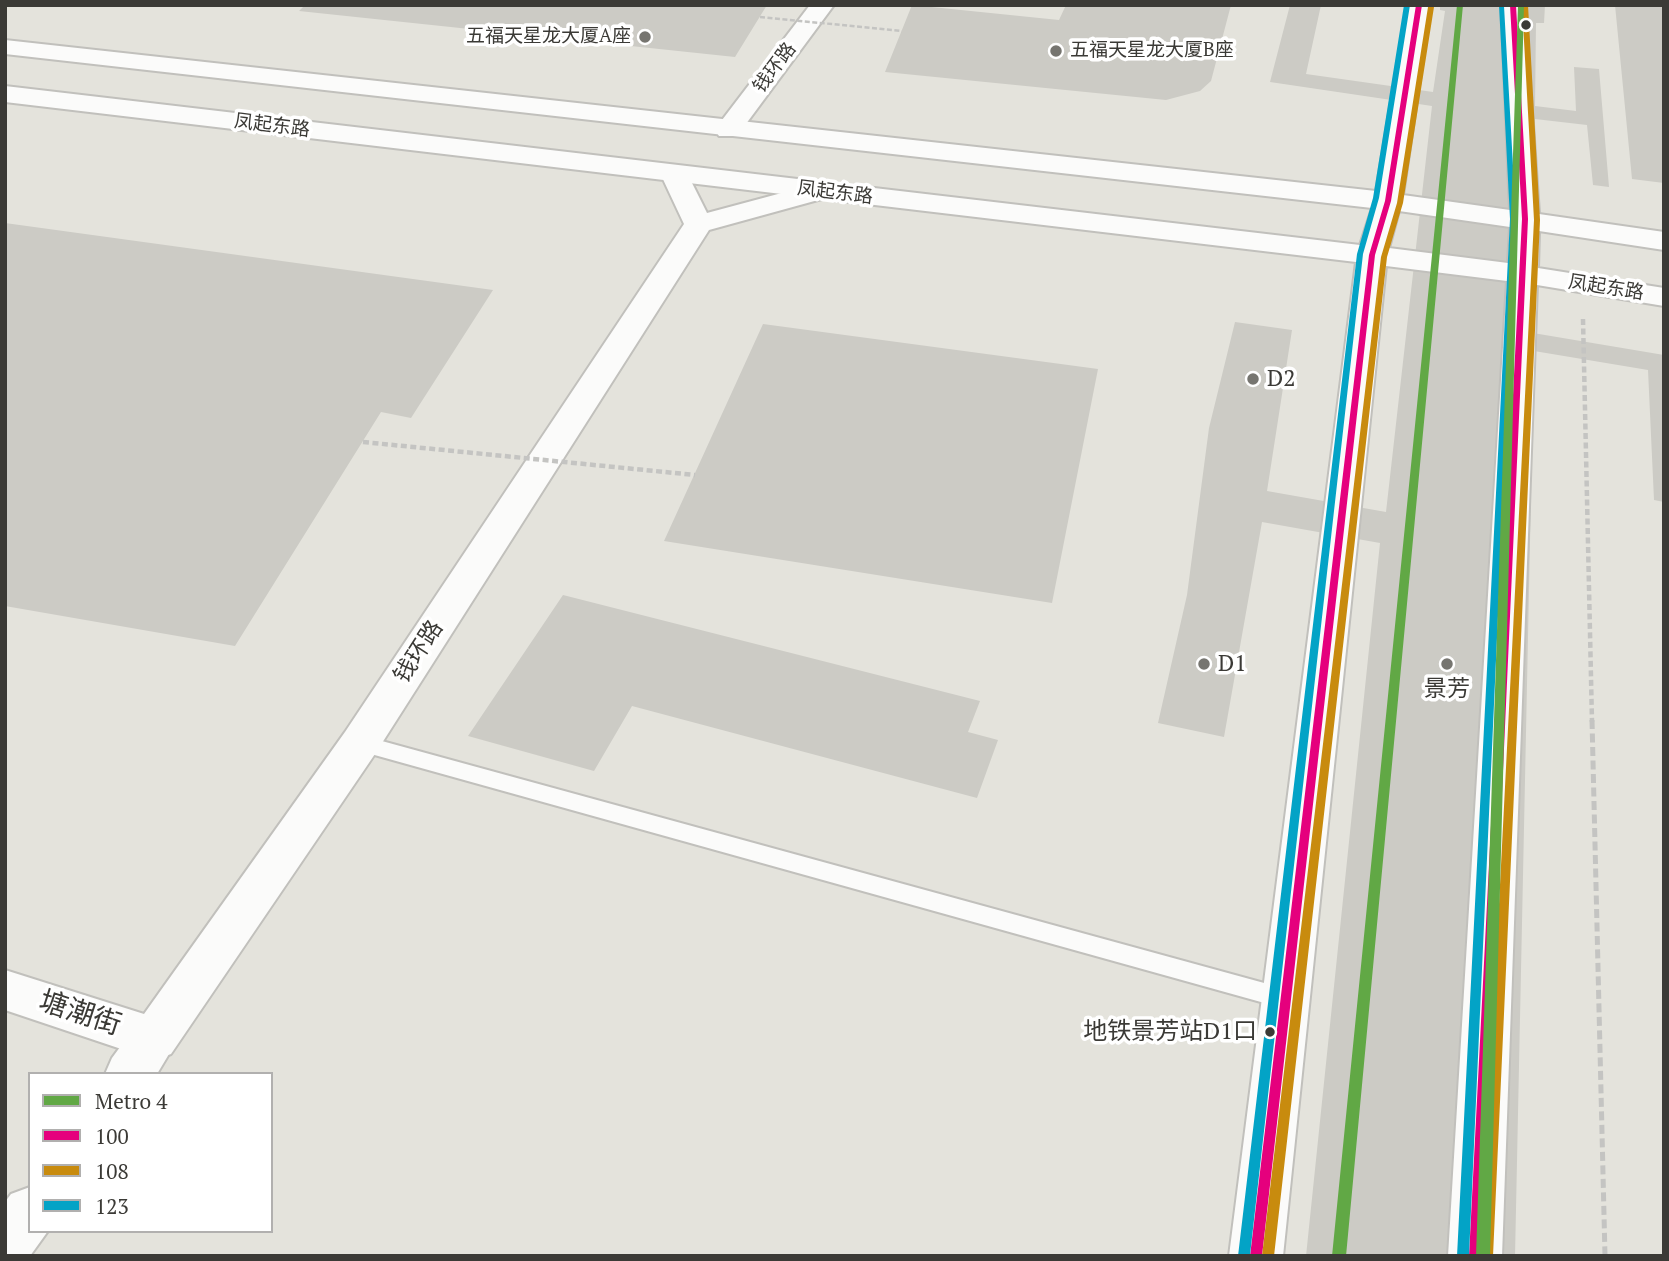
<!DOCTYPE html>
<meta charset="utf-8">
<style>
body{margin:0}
#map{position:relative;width:1669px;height:1261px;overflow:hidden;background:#e4e3dc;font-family:"PT Serif",serif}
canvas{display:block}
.frame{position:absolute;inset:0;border:7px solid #3b3a36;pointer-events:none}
.legend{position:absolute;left:28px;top:1072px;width:245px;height:161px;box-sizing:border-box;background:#fff;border:2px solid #b1b0af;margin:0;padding:9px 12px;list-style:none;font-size:21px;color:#3b3a36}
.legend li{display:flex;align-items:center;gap:14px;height:35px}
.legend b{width:35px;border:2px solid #b1b0af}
</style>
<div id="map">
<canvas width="1669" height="1261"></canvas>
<div class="frame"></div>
<ul class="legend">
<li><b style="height:9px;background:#61a845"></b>Metro 4</li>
<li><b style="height:9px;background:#e5007d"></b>100</li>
<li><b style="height:9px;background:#c88b0e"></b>108</li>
<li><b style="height:9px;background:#03a3c6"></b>123</li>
</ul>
</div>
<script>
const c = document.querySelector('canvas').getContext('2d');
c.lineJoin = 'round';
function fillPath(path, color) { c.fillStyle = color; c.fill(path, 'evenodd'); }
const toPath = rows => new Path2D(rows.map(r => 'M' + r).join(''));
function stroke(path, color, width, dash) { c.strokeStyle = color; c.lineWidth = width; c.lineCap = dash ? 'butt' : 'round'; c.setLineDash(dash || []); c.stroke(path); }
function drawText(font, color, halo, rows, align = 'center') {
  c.font = font + ' "PT Serif","Noto Sans SC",serif'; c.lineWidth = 7; c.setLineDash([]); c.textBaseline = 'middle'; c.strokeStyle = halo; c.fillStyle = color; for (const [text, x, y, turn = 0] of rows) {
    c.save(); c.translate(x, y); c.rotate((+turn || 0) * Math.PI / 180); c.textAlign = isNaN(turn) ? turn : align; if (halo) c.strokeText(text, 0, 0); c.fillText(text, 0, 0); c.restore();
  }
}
fillPath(toPath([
 [305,5,767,5,735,57,299,11],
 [912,5,1059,20,1066,5,1231,5,1211,81,1200,91,1166,100,885,72],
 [1290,5,1321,5,1306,74,1433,92,1445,11,1440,10,1440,5,1545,5,1544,23,1536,23,1535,106,1576,111,1574,67,1599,69,1609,187,1593,185,1587,125,1535,119,1533,333,1664,355,1664,502,1654,500,1648,370,1534,351,1515,1256,1306,1256,1380,543,1262,522,1224,737,1158,723,1187,595,1209,428,1235,322,1292,330,1267,491,1386,512,1432,106,1270,82],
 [1615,5,1664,5,1664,183,1632,179],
 [5,223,493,290,411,418,381,412,235,646,5,606],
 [763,324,1098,369,1052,603,664,541],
 [563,595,980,701,968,732,998,740,977,798,632,706,594,771,468,736]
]), '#cccbc5');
const service = toPath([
 [360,735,1286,989,1294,992,1298,999,1294,1006,1286,1009,353,749,350,743,353,737,360,735]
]);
const minor = toPath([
 [810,5,834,5,737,136,719,136,715,130,719,124,810,5],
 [675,167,685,169,707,213,819,183,829,185,833,191,829,197,709,230,375,754,171,1054,154,1060,5,1010,5,970,144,1014,345,732,684,224,661,175,665,169,675,167]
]);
const tertiary = toPath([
 [154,1018,171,1024,178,1039,157,1074,105,1074,112,1058,137,1024,154,1018],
 [30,1187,30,1231,48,1231,30,1256,5,1256,5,1202,11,1194,30,1187]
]);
const secondary = toPath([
 [1407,5,1431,5,1403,195,1510,210,1501,5,1525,5,1539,214,1664,232,1664,250,1539,231,1538,268,1664,288,1664,306,1537,285,1502,1256,1448,1256,1507,281,1386,266,1283,1256,1229,1256,1356,262,5,102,5,86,1360,245,1372,208,5,54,5,40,1376,191,1407,5],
 [1399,211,1510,227,1508,263,1389,248,1399,211]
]);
stroke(service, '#c1c0bc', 4);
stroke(minor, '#c1c0bc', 4);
stroke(tertiary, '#c1c0bc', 4);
stroke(secondary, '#c1c0bc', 4);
stroke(toPath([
 [1583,319,1592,722]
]), '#c4c4c2', 4.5, [6, 3.5]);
stroke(toPath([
 [1592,720,1605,1256]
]), '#c4c4c2', 5, [9, 4.5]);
fillPath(service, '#fbfbfa');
fillPath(minor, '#fbfbfa');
fillPath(tertiary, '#fbfbfa');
fillPath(secondary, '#fbfbfa');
stroke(toPath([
 [760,17,902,31]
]), '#c4c4c2', 2.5, [5, 2.5]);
stroke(toPath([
 [363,442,695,475]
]), '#c4c4c2', 4.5, [6, 3.5]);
fillPath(toPath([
 [1416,5,1422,5,1391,201,1375,255,1262,1256,1250,1256,1369,255,1385,201,1416,5],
 [1510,5,1516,5,1528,219,1481,1256,1469,1256,1522,219,1510,5]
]), '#e5007d');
fillPath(toPath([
 [1431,5,1434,7,1403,203,1387,257,1274,1256,1262,1256,1381,257,1397,203,1428,7,1431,5],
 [1522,5,1528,5,1540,220,1493,1256,1481,1256,1534,220,1522,5]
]), '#c88b0e');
fillPath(toPath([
 [1404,5,1410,5,1379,198,1363,254,1250,1255,1238,1256,1357,254,1373,198,1404,5],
 [1499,5,1504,6,1516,219,1469,1255,1457,1256,1510,219,1499,5]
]), '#03a3c6');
fillPath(toPath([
 [1457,5,1463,5,1346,1256,1332,1256,1457,5],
 [1518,5,1524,5,1490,1256,1476,1256,1518,5]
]), '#61a845');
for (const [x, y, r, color] of [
 [1526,25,6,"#3b3a36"],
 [645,37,7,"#767570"],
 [1056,51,7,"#767570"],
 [1253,379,7,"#767570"],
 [1204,664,7,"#767570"],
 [1447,664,7,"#767570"],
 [1270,1032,6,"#3b3a36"]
]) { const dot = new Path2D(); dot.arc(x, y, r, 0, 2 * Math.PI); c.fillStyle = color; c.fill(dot); stroke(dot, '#fff', 2.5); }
drawText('19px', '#3b3a36', '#fff', [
 ["五福天星龙大厦A座",631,37],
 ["五福天星龙大厦B座",1070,51,"left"]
], 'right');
drawText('19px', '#3b3a36', '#fff', [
 ["钱环路",775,68,-53],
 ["凤起东路",272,126,7],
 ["凤起东路",835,193,7],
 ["凤起东路",1606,288,9]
]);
drawText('23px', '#3b3a36', '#fff', [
 ["D2",1267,379],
 ["D1",1218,664],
 ["景芳",1447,689,"center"]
], 'left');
drawText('23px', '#3b3a36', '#fff', [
 ["钱环路",419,652,-57]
]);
drawText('24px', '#3b3a36', '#fff', [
 ["地铁景芳站D1口",1257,1032]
], 'right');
drawText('28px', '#3b3a36', '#fff', [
 ["塘潮街",80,1014,18]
]);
</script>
